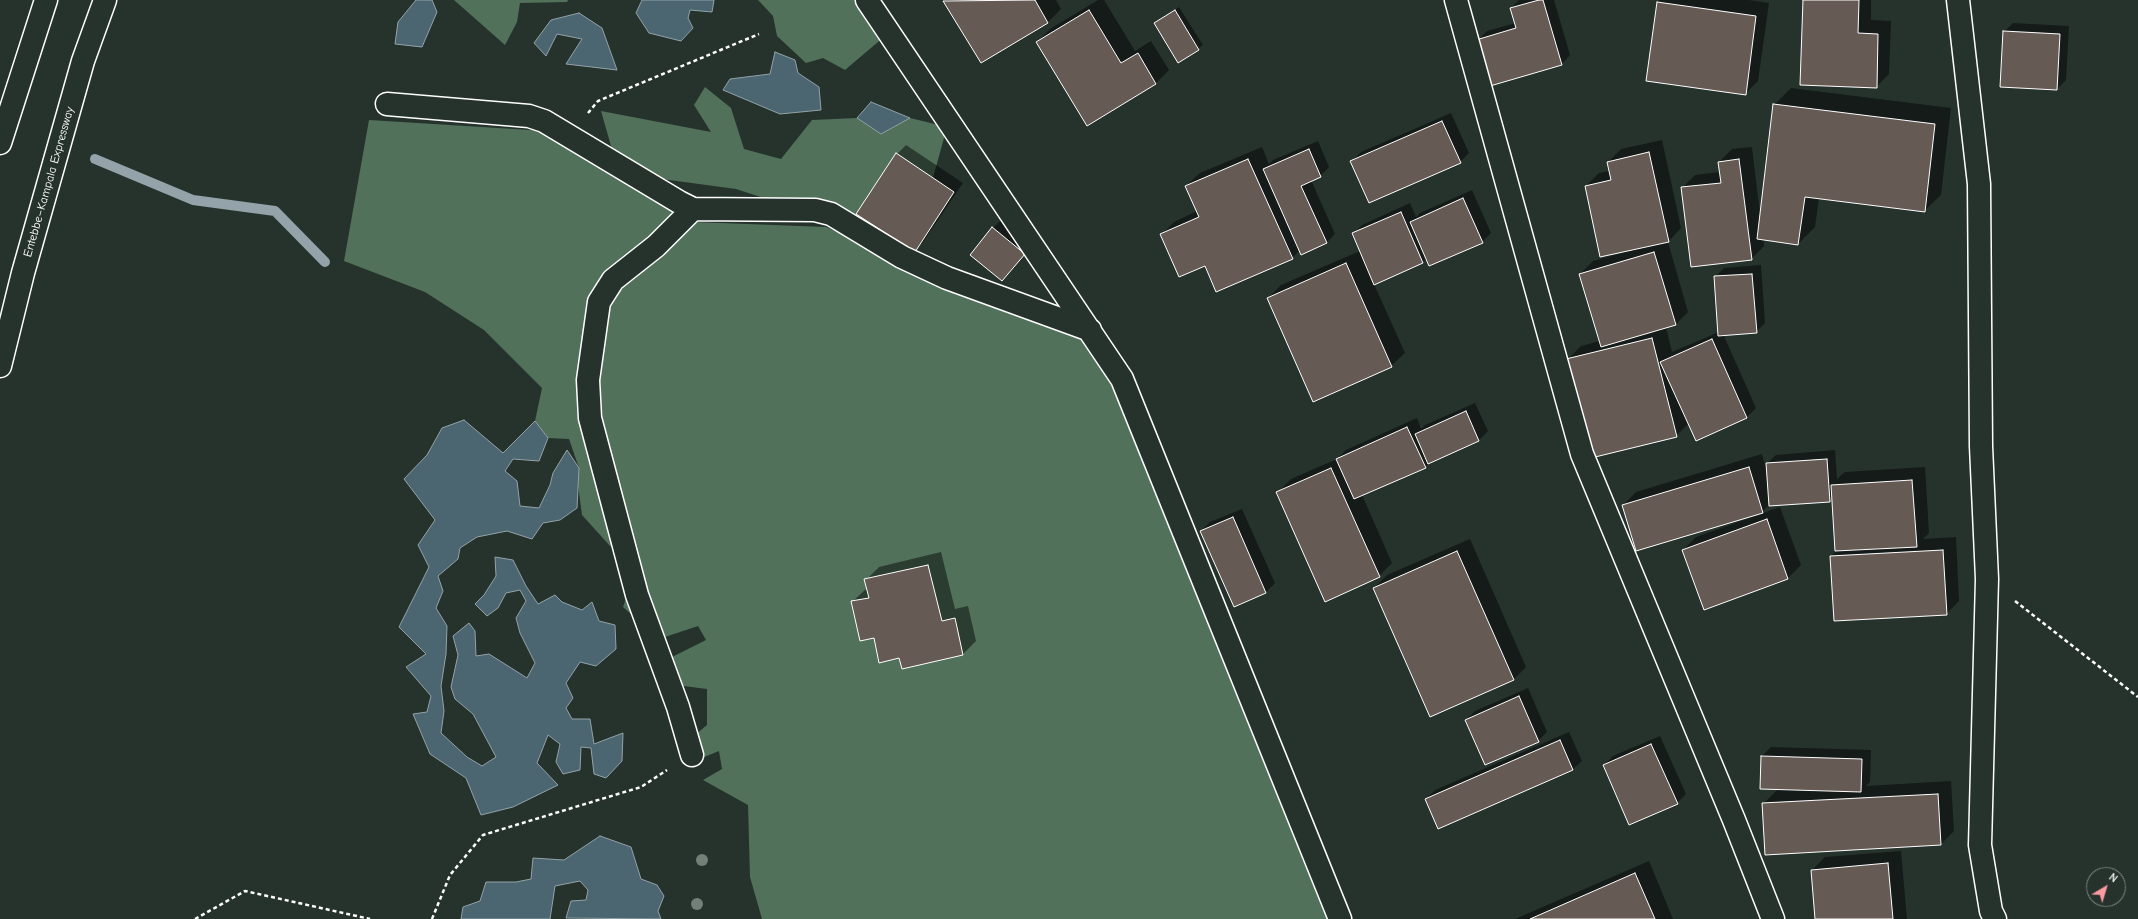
<!DOCTYPE html>
<meta charset="utf-8">
<style>
body{margin:0}
#map{position:relative;width:2138px;height:919px;overflow:hidden;background:#26332d;font-family:"Comic Neue",sans-serif}
canvas{display:block}
.north{position:absolute;left:2086px;top:867px;width:40px;height:40px;box-sizing:border-box;background:#26332d;border:1px solid #7d8581;border-radius:50%;rotate:38deg;font-size:11px;font-weight:700;line-height:16px;text-align:center;color:#fff}
.north::after{content:'';display:block;margin:auto;width:14px;height:18px;background:#ff9aa2;clip-path:polygon(50% 0,100% 100%,50% 72%,0 100%)}
</style>
<div id="map">
<canvas width="2138" height="919"></canvas>
<div class="north">N</div>
</div>
<script>
const c = document.querySelector('canvas').getContext('2d');
c.lineJoin = 'round';
function fillPath(path, color) { c.fillStyle = color; c.fill(path, 'evenodd'); }
const toPath = rows => new Path2D(rows.map(r => 'M' + r).join(''));
function stroke(path, color, width, dash) { c.strokeStyle = color; c.lineWidth = width; c.lineCap = dash ? 'butt' : 'round'; c.setLineDash(dash || []); c.stroke(path); }
function drawText(font, color, halo, rows, align = 'center') {
  c.font = font + ' "Comic Neue",sans-serif'; c.lineWidth = 3; c.setLineDash([]); c.textBaseline = 'middle'; c.strokeStyle = halo; c.fillStyle = color; for (const [text, x, y, turn = 0] of rows) {
    c.save(); c.translate(x, y); c.rotate((+turn || 0) * Math.PI / 180); c.textAlign = isNaN(turn) ? turn : align; if (halo) c.strokeText(text, 0, 0); c.fillText(text, 0, 0); c.restore();
  }
}
fillPath(toPath([
 [454,0,568,0,567,2,520,3,517,22,505,45],
 [758,0,861,0,885,36,845,70,823,58,806,63,777,36,773,16],
 [705,87,731,108,744,149,781,159,812,120,857,118,881,134,910,118,947,127,931,185,890,198,862,230,736,189,662,179,613,153,601,111,711,132,694,105],
 [369,120,546,131,694,222,826,227,1087,341,1109,379,1330,919,762,919,750,877,748,805,703,780,722,769,719,751,692,762,695,735,707,725,707,689,668,684,672,657,706,640,698,626,659,639,623,607,636,569,629,548,610,546,582,515,578,485,579,468,569,439,548,438,535,421,542,388,484,330,425,292,344,261]
]), '#51715a');
const water = toPath([
 [416,0,432,0,437,12,422,47,395,44,398,22,416,0],
 [642,0,714,0,712,12,690,10,688,18,693,28,681,41,649,33,636,13,642,0],
 [579,13,602,28,617,70,566,64,582,39,557,34,546,56,534,43,551,20,579,13],
 [775,52,795,60,798,73,819,87,821,110,780,114,723,90,730,79,770,74,775,52],
 [871,102,910,118,881,134,857,118,871,102],
 [464,420,503,453,535,421,548,438,539,461,513,459,505,471,517,481,520,506,539,508,550,485,553,473,567,450,579,468,577,508,560,520,543,523,532,539,507,531,477,537,460,548,458,559,438,576,443,591,436,608,447,626,446,654,441,686,444,711,441,733,467,757,482,766,496,757,473,714,455,699,451,687,458,655,453,636,469,623,475,631,476,656,489,654,527,678,535,663,520,633,516,618,526,601,520,590,506,593,498,608,487,616,475,604,484,595,496,576,495,557,513,560,526,586,538,604,555,595,562,602,582,610,592,602,599,621,615,625,616,649,596,666,580,662,566,683,573,698,566,708,572,719,590,719,594,744,623,733,622,761,606,778,594,774,591,748,581,747,580,770,563,774,556,762,560,744,548,735,537,763,558,785,513,807,481,815,466,778,430,754,413,714,427,712,431,696,406,667,426,654,399,627,429,567,418,545,435,520,404,479,427,455,442,428,464,420],
 [600,836,631,847,641,879,657,885,664,896,658,911,661,919,566,918,571,901,586,900,588,890,580,881,555,886,550,919,461,919,463,907,480,901,486,882,516,882,531,879,533,858,564,860,600,836]
]);
fillPath(water, '#4b6670');
stroke(water, '#93a3a9', 1);
fillPath(toPath([
 [945,0,1056,0,1061,9,1048,22,982,62],
 [1098,0,1104,0,1135,51,1151,41,1169,70,1156,83,1037,42,1050,29],
 [1519,0,1554,0,1570,55,1562,64,1478,40,1487,31,1516,23,1511,8],
 [1660,0,1749,0,1769,3,1758,81,1745,94,1648,80,1658,2],
 [1804,0,1871,0,1871,20,1891,21,1889,74,1876,87],
 [1179,7,1203,45,1179,61,1156,23],
 [2013,23,2069,26,2066,80,2057,89,2004,32],
 [1791,88,1951,108,1941,195,1924,211,1819,198,1815,227,1798,244,1764,239,1764,246,1751,259,1682,188,1695,175,1720,172,1719,162,1732,149,1752,147,1760,214,1774,105],
 [1451,113,1469,153,1460,162,1352,161,1361,152],
 [1662,140,1681,228,1668,242,1688,312,1675,325,1666,327,1672,352,1719,332,1715,277,1724,268,1761,265,1765,323,1756,332,1723,334,1756,408,1747,417,1696,439,1689,423,1676,436,1568,359,1581,346,1600,341,1580,274,1593,261,1625,252,1586,186,1599,173,1610,171,1608,162,1621,149],
 [1318,141,1329,167,1320,176,1311,180,1335,234,1326,243,1300,250,1292,258,1205,264,1161,235,1174,222,1197,211,1186,186,1200,173,1262,147,1269,164,1273,160],
 [906,145,963,183,923,242,915,251,897,154],
 [1472,190,1491,233,1482,242,1427,259,1423,262,1374,284,1405,353,1391,366,1268,298,1281,285,1360,251,1353,234,1362,225,1410,203,1416,217,1420,213],
 [1002,219,1033,245,1002,280,993,228],
 [1475,403,1488,431,1479,440,1431,461,1425,467,1362,495,1392,563,1379,576,1278,492,1291,479,1337,459,1346,450,1417,418,1421,429,1425,425],
 [1835,450,1837,479,1845,472,1925,467,1929,533,1923,539,1956,537,1959,601,1946,614,1831,556,1836,551,1832,498,1829,501,1769,505,1760,514,1780,507,1801,565,1788,578,1705,608,1683,550,1696,537,1758,515,1758,513,1623,505,1636,492,1762,454,1765,465,1776,455],
 [1242,509,1275,583,1266,592,1235,606,1201,531,1210,522],
 [1470,539,1526,667,1513,680,1374,588,1387,575],
 [941,552,955,609,968,606,976,641,963,654,903,668,900,657,875,637,852,602,867,588,866,580,879,567],
 [1528,688,1547,732,1538,741,1466,720,1475,711],
 [1569,732,1582,761,1573,769,1438,828,1426,799,1435,790],
 [1660,736,1686,794,1677,803,1604,765,1613,756],
 [1771,747,1871,750,1870,782,1866,786,1951,781,1954,831,1941,844,1766,854,1763,804,1778,789,1761,788,1762,756],
 [1901,851,1907,919,1816,919,1812,870,1825,857],
 [1649,861,1673,919,1515,919]
]), '#0007');
stroke(toPath([
 [95,159,193,200,275,211,325,262]
]), '#93a3a9', 10);
const building = toPath([
 [1035,0,1048,23,981,63,943,1,1035,0],
 [1539,0,1543,0,1562,65,1490,86,1476,40,1516,28,1510,8,1539,0],
 [1803,0,1859,0,1858,33,1878,34,1877,88,1800,85,1803,0],
 [1657,2,1756,16,1746,95,1646,81,1657,2],
 [1089,10,1121,63,1138,53,1156,84,1087,126,1036,42,1089,10],
 [1175,10,1199,50,1178,63,1154,23,1175,10],
 [2003,31,2060,34,2057,90,2000,87,2003,31],
 [1773,104,1935,124,1925,212,1805,197,1798,245,1757,239,1773,104],
 [1442,121,1461,163,1369,203,1350,161,1442,121],
 [1309,149,1321,177,1301,186,1327,243,1301,255,1263,169,1309,149],
 [1649,152,1669,242,1600,257,1585,186,1611,180,1607,162,1649,152],
 [896,153,954,192,915,252,856,214,896,153],
 [1248,159,1293,259,1216,292,1205,266,1179,277,1160,234,1199,217,1185,186,1248,159],
 [1739,159,1752,260,1691,267,1681,187,1721,183,1718,162,1739,159],
 [1463,198,1483,243,1429,266,1410,222,1463,198],
 [1401,212,1423,263,1374,285,1352,233,1401,212],
 [992,227,1025,254,1002,281,970,255,992,227],
 [1654,252,1676,325,1601,347,1579,274,1654,252],
 [1346,263,1392,367,1313,402,1267,298,1346,263],
 [1752,274,1757,333,1718,336,1714,276,1752,274],
 [1652,338,1677,437,1591,458,1566,359,1652,338],
 [1712,339,1747,418,1696,441,1660,362,1712,339],
 [1466,411,1479,441,1428,464,1415,434,1466,411],
 [1407,427,1426,468,1354,499,1336,459,1407,427],
 [1827,459,1830,502,1769,506,1766,463,1827,459],
 [1749,467,1763,513,1636,551,1622,505,1749,467],
 [1331,468,1380,577,1325,602,1276,492,1331,468],
 [1912,480,1917,547,1835,551,1831,485,1912,480],
 [1233,517,1266,593,1234,607,1200,531,1233,517],
 [1767,519,1788,579,1704,610,1682,550,1767,519],
 [1943,550,1947,615,1834,621,1830,556,1943,550],
 [1457,551,1514,680,1430,717,1373,588,1457,551],
 [928,565,942,621,955,618,963,655,902,669,899,658,879,663,874,638,860,641,851,601,869,598,864,579,928,565],
 [1519,696,1539,742,1485,765,1465,720,1519,696],
 [1560,740,1573,770,1438,829,1425,799,1560,740],
 [1651,744,1678,804,1629,825,1603,765,1651,744],
 [1761,756,1862,759,1861,792,1760,789,1761,756],
 [1938,794,1941,845,1765,855,1762,803,1938,794],
 [1888,863,1893,919,1815,919,1811,870,1888,863],
 [1635,873,1655,919,1530,919,1635,873]
]);
fillPath(building, '#665b54');
stroke(building, '#fff', 1);
const minor = toPath([
 [867,0,1122,379,1340,919],
 [1456,0,1582,454,1734,820,1773,919],
 [1958,0,1979,184,1981,446,1987,579,1980,845,1991,911,1995,919],
 [387,104,529,116,544,121,679,202,693,209,815,210,831,214,902,257,947,278,1090,330],
 [692,755,678,707,637,595,590,418,588,380,599,302,613,280,656,246,693,209]
]);
const motorway = toPath([
 [0,143,46,0],
 [0,366,23,273,83,61,105,0]
]);
stroke(minor, '#fff', 25);
stroke(motorway, '#fff', 25);
stroke(toPath([
 [588,113,598,101,759,34],
 [2015,601,2138,697],
 [195,919,245,891,370,919],
 [432,919,450,875,483,835,641,787,667,770]
]), '#fff', 2.5, [4, 3]);
stroke(minor, '#26332d', 22);
stroke(motorway, '#26332d', 22);
c.fillStyle = '#728078';
for (const [x, y] of [
 [702,860],
 [697,904]
]) { c.beginPath(); c.arc(x, y, 6, 0, 2 * Math.PI); c.fill(); }
drawText('12px', '#fff', '#26332d', [
 ["Entebbe–Kampala Expressway",49,182,-74]
]);
</script>
